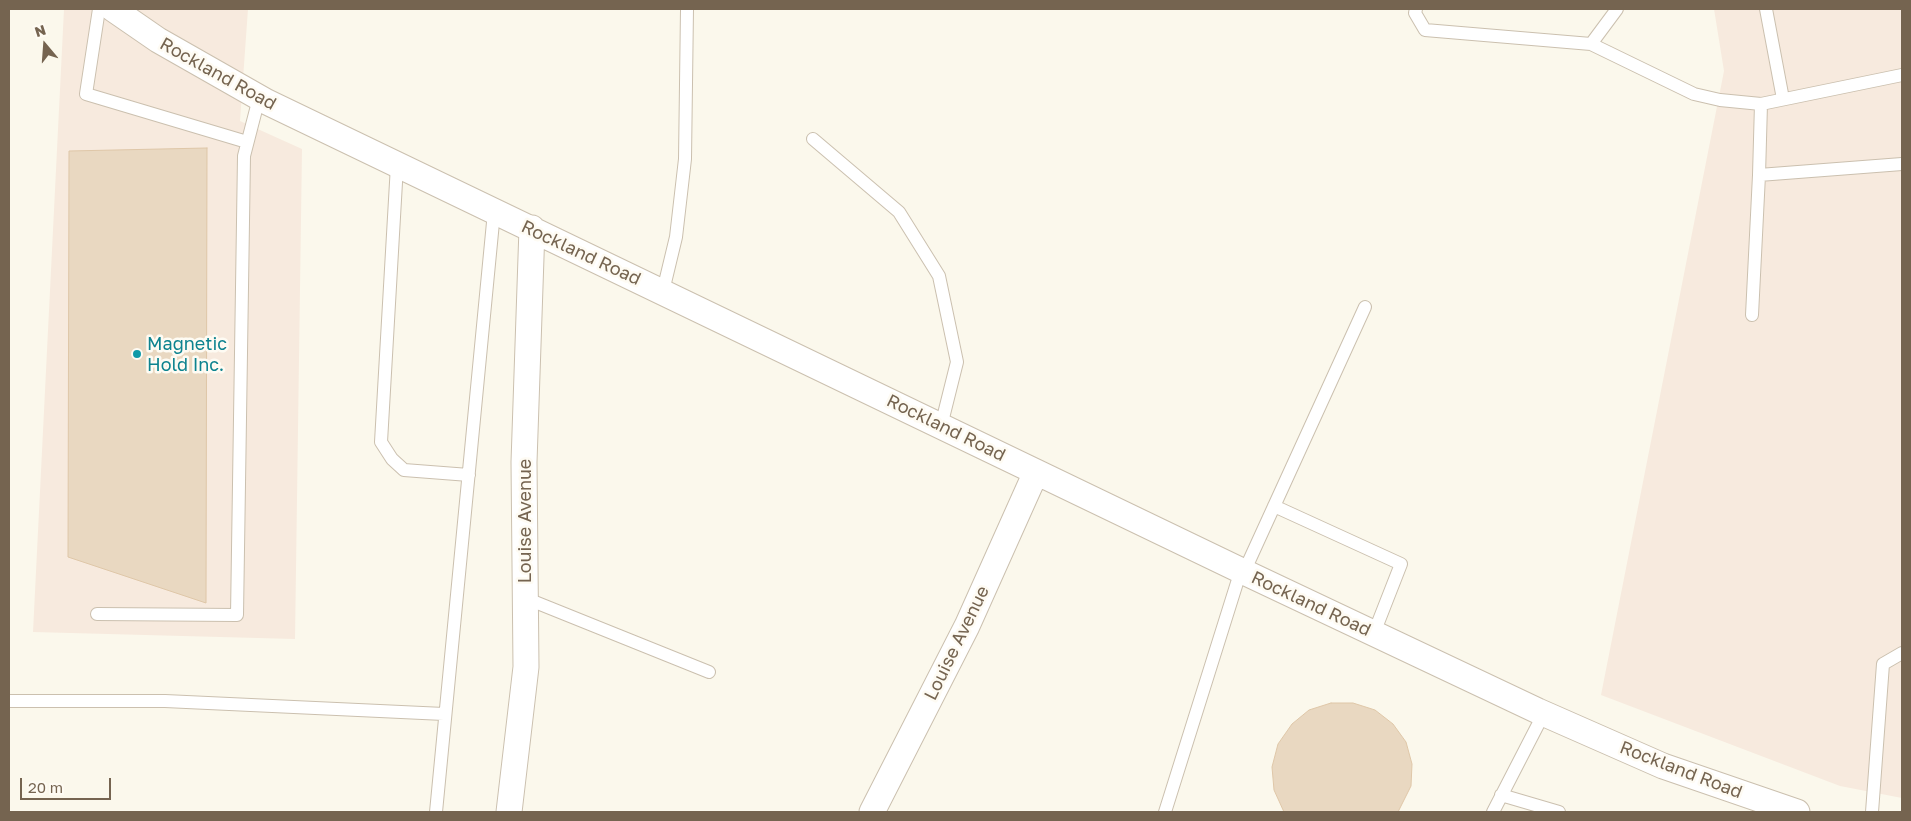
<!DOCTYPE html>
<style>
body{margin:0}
#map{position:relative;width:1911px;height:821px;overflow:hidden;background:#fbf8ec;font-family:"Golos Text",sans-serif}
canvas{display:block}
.frame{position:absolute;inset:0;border:10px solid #756450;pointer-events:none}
.north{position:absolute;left:20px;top:20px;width:50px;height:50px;-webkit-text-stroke:4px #fefbf3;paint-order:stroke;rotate:342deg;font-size:14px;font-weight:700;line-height:20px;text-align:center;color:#756450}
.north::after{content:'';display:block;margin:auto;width:18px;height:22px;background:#756450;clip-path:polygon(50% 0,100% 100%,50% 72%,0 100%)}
.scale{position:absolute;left:20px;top:778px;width:91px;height:22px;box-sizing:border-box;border:2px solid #756450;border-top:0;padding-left:6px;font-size:15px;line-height:18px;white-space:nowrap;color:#756450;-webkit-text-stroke:4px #fefbf3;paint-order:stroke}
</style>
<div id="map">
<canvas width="1911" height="821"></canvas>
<div class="frame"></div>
<div class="north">N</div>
<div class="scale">20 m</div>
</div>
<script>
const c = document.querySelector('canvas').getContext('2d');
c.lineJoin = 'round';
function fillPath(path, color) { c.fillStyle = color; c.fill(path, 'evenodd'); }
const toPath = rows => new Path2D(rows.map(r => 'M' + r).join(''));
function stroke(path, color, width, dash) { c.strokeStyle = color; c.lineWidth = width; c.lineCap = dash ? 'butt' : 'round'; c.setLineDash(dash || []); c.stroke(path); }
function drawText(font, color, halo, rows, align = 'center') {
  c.font = font + ' "Golos Text",sans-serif'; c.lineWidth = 5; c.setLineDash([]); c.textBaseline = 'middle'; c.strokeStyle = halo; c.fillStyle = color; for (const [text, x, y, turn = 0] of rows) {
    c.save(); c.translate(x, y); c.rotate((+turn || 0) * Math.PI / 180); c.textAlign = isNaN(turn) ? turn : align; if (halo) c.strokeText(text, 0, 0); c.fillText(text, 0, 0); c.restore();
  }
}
fillPath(toPath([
 [64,9,248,9,240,121,302,149,295,639,33,632],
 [1714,9,1902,9,1902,798,1840,786,1601,695,1724,71]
]), '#f7eade');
const building = toPath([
 [207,148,206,603,68,557,69,151,207,148],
 [1331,703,1353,703,1375,710,1393,724,1406,742,1412,764,1411,786,1398,812,1284,812,1274,790,1272,767,1278,744,1292,724,1309,710,1331,703]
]);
fillPath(building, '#e9d8c1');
stroke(building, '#dfc7a8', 1);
const service = toPath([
 [99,9,86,94,247,142],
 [1416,9,1415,13,1425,30,1591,44,1617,9],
 [1766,9,1783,99],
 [1591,44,1694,94,1720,100,1761,104],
 [813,139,899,212,939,276,957,362,941,426],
 [397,165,381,442,392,459,404,470,469,475],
 [1759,175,1761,104,1902,75],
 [663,291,676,237,685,159,687,9],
 [1752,315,1759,175,1902,164],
 [1274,506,1401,564,1374,633],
 [1244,572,1365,307],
 [525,598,709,672],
 [97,614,237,615,244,156,259,98],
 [9,701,165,701,444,714],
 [1501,795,1559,812],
 [436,812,494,212],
 [1165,812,1241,570],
 [1493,812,1544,713],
 [1872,812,1883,664,1902,653]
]);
const minor = toPath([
 [113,9,158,40,267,102,1244,572,1538,711,1663,766,1797,812],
 [509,812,526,667,524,462,532,228],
 [872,812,967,626,1036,472]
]);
stroke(service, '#cbc0af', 14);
stroke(minor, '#cbc0af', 27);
stroke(service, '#fff', 12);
stroke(minor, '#fff', 25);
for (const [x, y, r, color] of [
 [137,354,5,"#0f9aa8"]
]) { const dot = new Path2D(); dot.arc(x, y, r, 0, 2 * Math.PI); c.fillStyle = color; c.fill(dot); stroke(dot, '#fefbf3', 2); }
drawText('18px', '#756450', '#fefbf3', [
 ["Rockland Road",218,74,29],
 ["Rockland Road",581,253,25],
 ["Rockland Road",946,428,26],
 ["Louise Avenue",525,521,-90],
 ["Rockland Road",1311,604,25],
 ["Louise Avenue",957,643,-64],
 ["Rockland Road",1681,770,21]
]);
drawText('18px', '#0d838f', '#fefbf3', [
 ["Magnetic",147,344],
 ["Hold Inc.",147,365]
], 'left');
</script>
